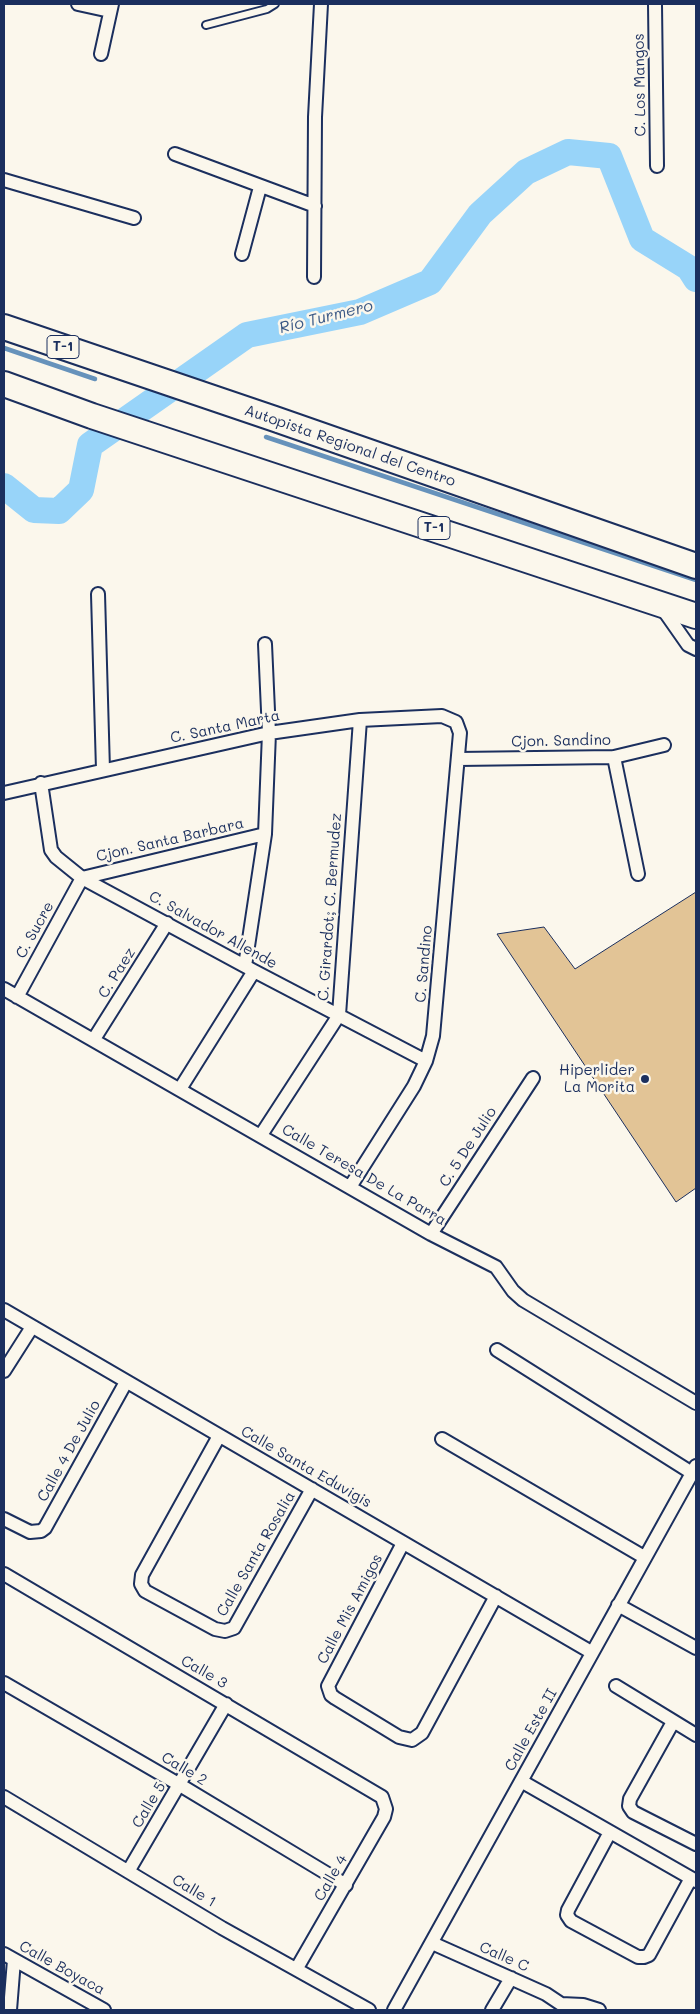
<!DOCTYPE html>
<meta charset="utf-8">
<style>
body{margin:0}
#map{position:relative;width:700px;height:2014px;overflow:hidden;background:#fbf7ec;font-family:Mali,sans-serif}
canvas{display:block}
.frame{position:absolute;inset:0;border:5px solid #1b2f5e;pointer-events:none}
</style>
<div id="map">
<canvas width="700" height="2014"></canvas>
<div class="frame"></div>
</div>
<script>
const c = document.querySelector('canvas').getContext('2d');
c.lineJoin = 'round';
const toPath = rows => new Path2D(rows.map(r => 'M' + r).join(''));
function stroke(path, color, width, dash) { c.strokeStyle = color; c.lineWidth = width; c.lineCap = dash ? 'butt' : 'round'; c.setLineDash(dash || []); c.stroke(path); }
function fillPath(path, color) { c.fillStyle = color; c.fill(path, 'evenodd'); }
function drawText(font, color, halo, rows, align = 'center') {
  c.font = font + ' Mali,sans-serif'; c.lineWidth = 5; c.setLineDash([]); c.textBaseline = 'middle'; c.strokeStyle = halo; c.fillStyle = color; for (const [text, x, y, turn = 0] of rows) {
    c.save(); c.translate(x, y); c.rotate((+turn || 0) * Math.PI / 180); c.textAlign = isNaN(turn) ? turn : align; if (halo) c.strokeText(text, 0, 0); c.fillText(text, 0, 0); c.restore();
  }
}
stroke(toPath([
 [4,348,95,379],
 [266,437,696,580]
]), '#6692bb', 4.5);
stroke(toPath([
 [4,486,34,510,59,511,81,490,90,445,247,335,360,312,430,282,480,214,526,172,568,152,609,156,642,239,689,268,696,279]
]), '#98d4f9', 26);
const building = toPath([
 [696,892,696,1188,676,1202,497,934,544,927,575,969,696,892]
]);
fillPath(building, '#e2c496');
stroke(building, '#1b2f5e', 1);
const lane = toPath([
 [206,25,267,9,275,4]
]);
const street = toPath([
 [78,4,110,11],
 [655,4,657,166],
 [101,54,112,4],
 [175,154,315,206],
 [4,180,134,218],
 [242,254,260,187],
 [314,277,315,117,321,4],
 [98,594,103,770],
 [660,605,688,645,696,649],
 [614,757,638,874],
 [458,759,614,757,664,745],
 [41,783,51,850,56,857,82,878,254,971,426,1061],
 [4,793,269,733,360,720,442,716,456,722,460,733,433,1036,426,1061,414,1086,350,1187],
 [82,878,265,834],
 [245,966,265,834,269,733,265,644],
 [4,989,431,1234,496,1267,513,1291,523,1300,696,1403],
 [17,997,82,878],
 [94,1039,167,923],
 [180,1089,254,971],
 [261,1135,339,1015,360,720],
 [431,1234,533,1078],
 [4,1310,591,1652],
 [497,1350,692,1473],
 [4,1371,32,1327],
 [219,1436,142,1575,141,1584,145,1591,215,1629,225,1631,234,1628,312,1489],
 [442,1439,644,1557],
 [4,1519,30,1532,41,1531,45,1528,126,1382],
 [403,1543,328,1686,331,1695,335,1698,399,1737,412,1740,422,1733,496,1596],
 [4,1574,382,1797,386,1809,384,1817,297,1968],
 [618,1605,696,1648],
 [4,1683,180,1785,346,1885],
 [616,1686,696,1735],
 [673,1722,630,1799,629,1806,633,1812,696,1844],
 [521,1781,696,1881],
 [4,1797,222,1928,369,2010],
 [610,1832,568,1910,567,1915,571,1921,638,1957,644,1957,649,1955,691,1878],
 [129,1870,226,1704],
 [432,1943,546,1994,561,2004,583,2005,599,2010],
 [4,1954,104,2010],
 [10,2010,14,1960],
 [394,2010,696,1466],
 [492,2010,511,1978]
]);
const highway = toPath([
 [4,327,275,419,696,566],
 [4,384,92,416,696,616]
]);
stroke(lane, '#1b2f5e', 10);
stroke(street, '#1b2f5e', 16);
stroke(highway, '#1b2f5e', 28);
stroke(lane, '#fbf7ec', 6);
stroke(street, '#fbf7ec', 12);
stroke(highway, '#fbf7ec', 24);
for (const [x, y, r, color] of [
 [645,1079,5,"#1b2f5e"]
]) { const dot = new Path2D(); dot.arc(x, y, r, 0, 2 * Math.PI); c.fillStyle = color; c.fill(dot); stroke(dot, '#fbf7ec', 2); }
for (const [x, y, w] of [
 [63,347,32],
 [434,528,32]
]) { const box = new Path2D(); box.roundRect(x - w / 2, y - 11.5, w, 23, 4); c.fillStyle = '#fbf7ec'; c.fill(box); stroke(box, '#1b2f5e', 1); }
drawText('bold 14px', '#1b2f5e', null, [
 ["T-1",63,347],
 ["T-1",434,528]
]);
drawText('15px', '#1b2f5e', '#fbf7ec', [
 ["C. Los Mangos",640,85,-91],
 ["Autopista Regional del Centro",350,446,19],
 ["C. Santa Marta",225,727,-12],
 ["Cjon. Sandino",561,741,-1],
 ["Cjon. Santa Barbara",170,840,-13],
 ["C. Girardot; C. Bermudez",330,907,-86],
 ["C. Sucre",35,930,-61],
 ["C. Salvador Allende",213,930,29],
 ["C. Sandino",424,964,-85],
 ["C. Paez",117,973,-58],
 ["C. 5 De Julio",468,1147,-57],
 ["Calle Teresa De La Parra",364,1175,30],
 ["Calle 4 De Julio",69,1451,-61],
 ["Calle Santa Eduvigis",306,1467,30],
 ["Calle Santa Rosalia",256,1554,-60],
 ["Calle Mis Amigos",350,1609,-62],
 ["Calle 3",204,1672,30],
 ["Calle Este II",531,1730,-61],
 ["Calle 2",184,1769,31],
 ["Calle 5",149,1805,-59],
 ["Calle 4",331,1878,-60],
 ["Calle 1",194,1891,31],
 ["Calle C",504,1957,24],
 ["Calle Boyaca",62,1968,29]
]);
drawText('15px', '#1b2f5e', '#fbf7ec', [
 ["Hiperlider",635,1070],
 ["La Morita",635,1087]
], 'right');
drawText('italic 16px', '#3a5885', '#fbf7ec', [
 ["Río Turmero",326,317,-14]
]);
</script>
